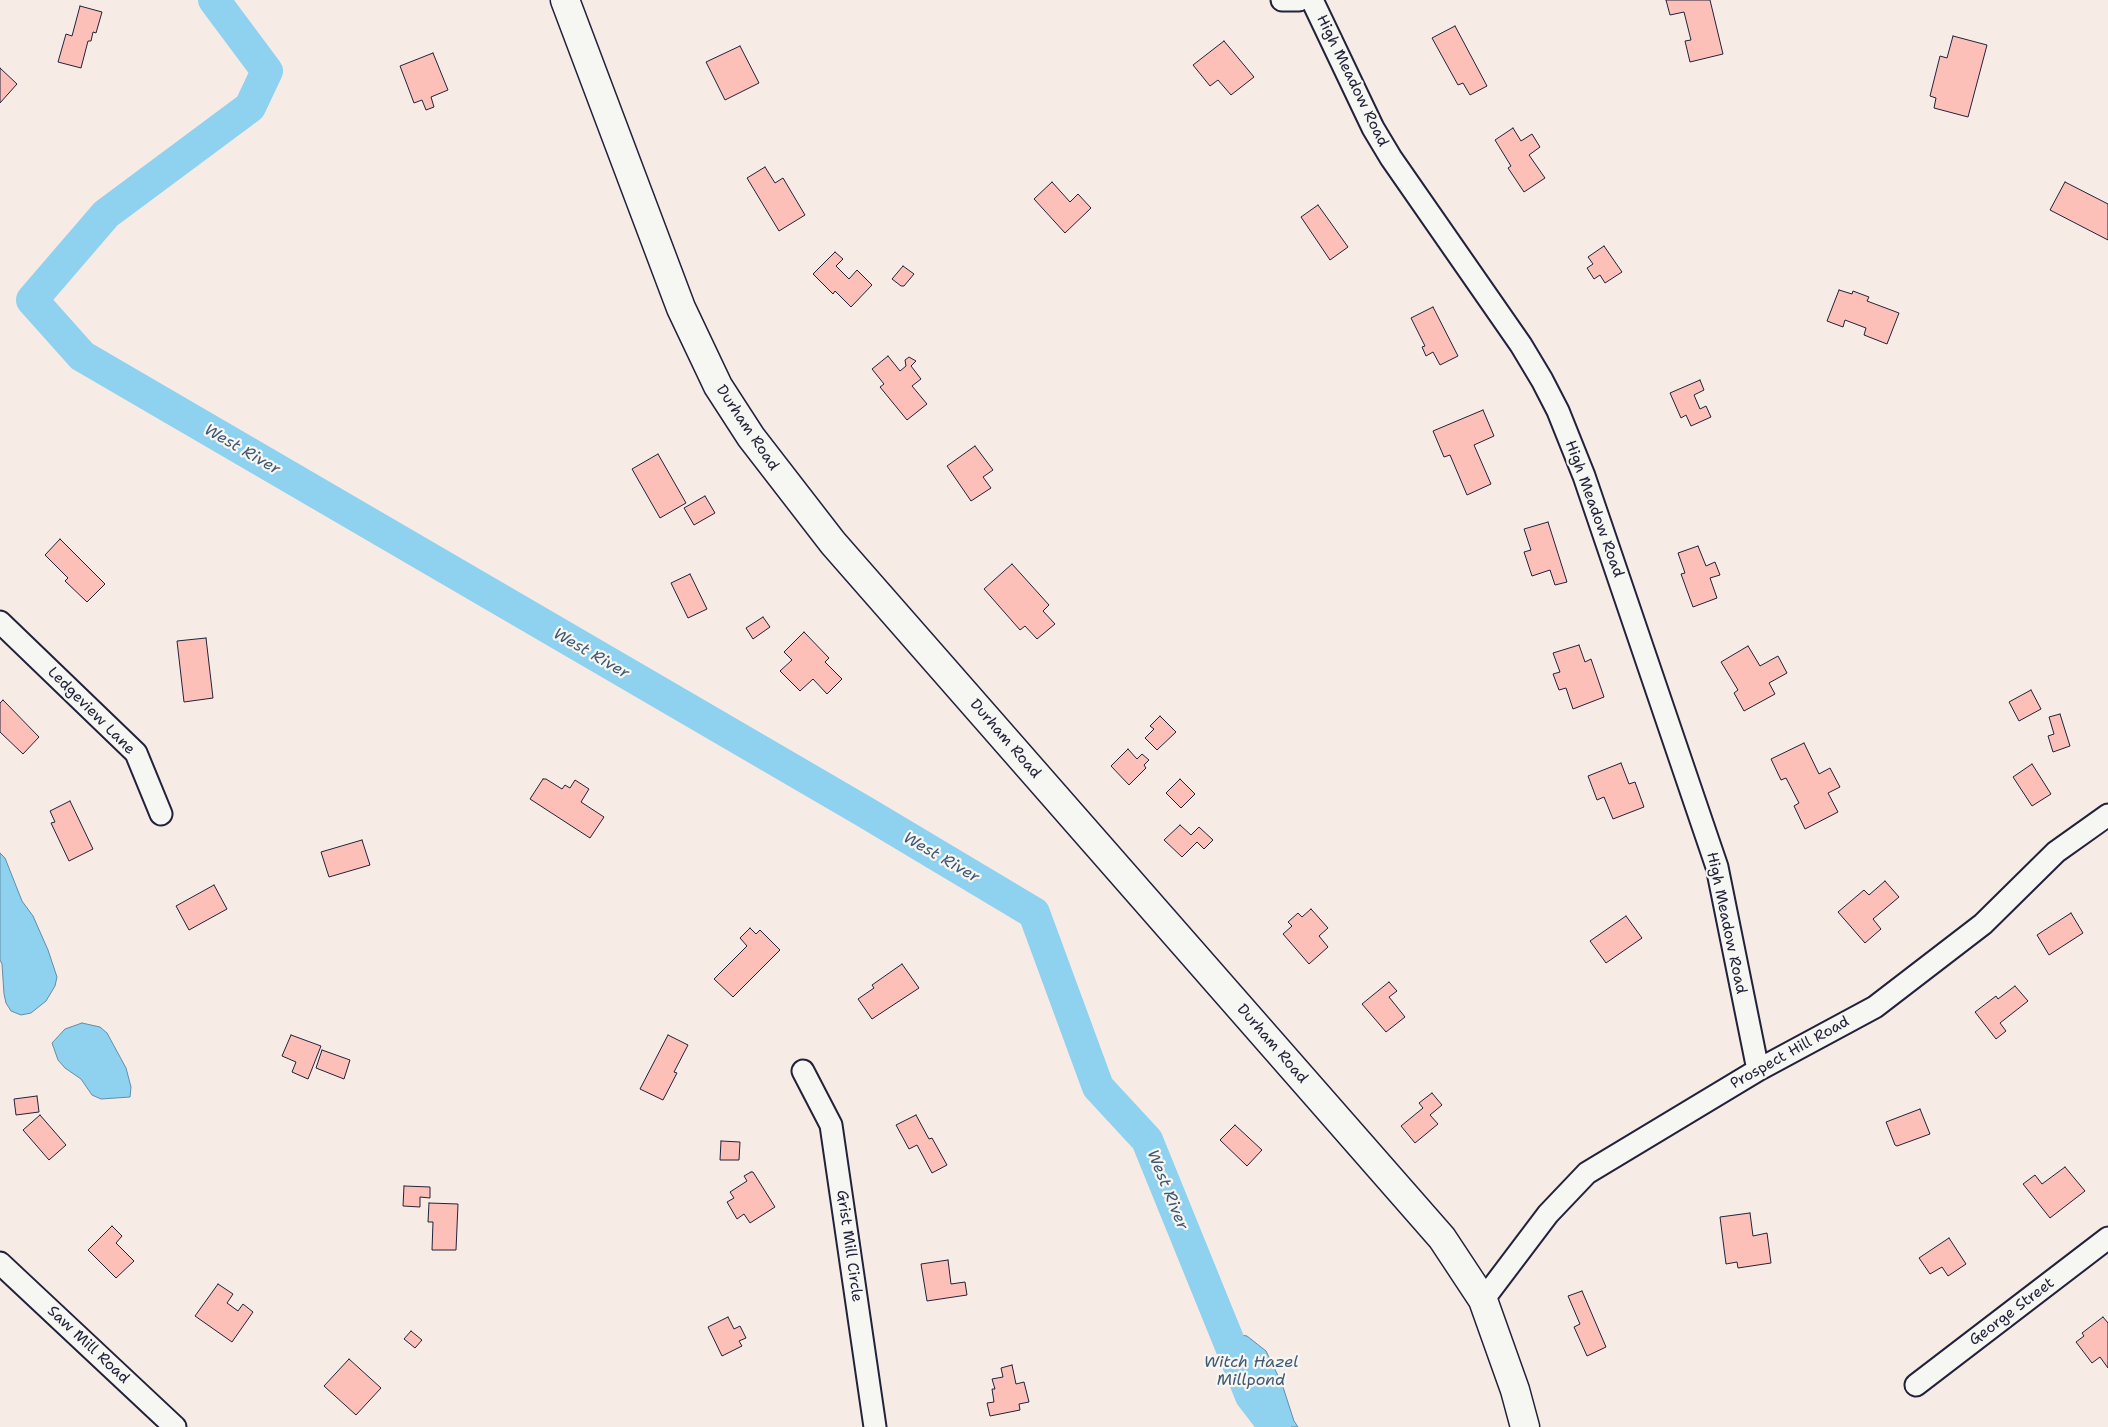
<!DOCTYPE html>
<style>
body{margin:0}
canvas{display:block;background:#f7ebe6}
</style>
<canvas width="2108" height="1427"></canvas>
<script>
const c = document.querySelector('canvas').getContext('2d');
c.lineJoin = 'round';
function fillPath(path, color) { c.fillStyle = color; c.fill(path, 'evenodd'); }
const toPath = rows => new Path2D(rows.map(r => 'M' + r).join(''));
function stroke(path, color, width, dash) { c.strokeStyle = color; c.lineWidth = width; c.lineCap = dash ? 'butt' : 'round'; c.setLineDash(dash || []); c.stroke(path); }
function drawText(font, color, halo, rows, align = 'center') {
  c.font = font + ' "Shantell Sans",sans-serif'; c.lineWidth = 4.5; c.setLineDash([]); c.textBaseline = 'middle'; c.strokeStyle = halo; c.fillStyle = color; for (const [text, x, y, turn = 0] of rows) {
    c.save(); c.translate(x, y); c.rotate((+turn || 0) * Math.PI / 180); c.textAlign = isNaN(turn) ? turn : align; if (halo) c.strokeText(text, 0, 0); c.fillText(text, 0, 0); c.restore();
  }
}
const water = toPath([
 [0,853,5,858,22,901,33,916,48,950,57,977,55,986,46,1001,31,1013,21,1015,11,1011,6,1003,4,994,2,964,0,960,0,853],
 [82,1023,100,1027,107,1033,126,1068,131,1087,130,1097,101,1099,92,1095,81,1079,65,1068,58,1060,52,1043,65,1029,82,1023],
 [1234,1334,1247,1336,1266,1351,1282,1384,1294,1421,1298,1427,1259,1427,1233,1386,1224,1366,1222,1354,1224,1342,1234,1334]
]);
fillPath(water, '#8ed2ef');
stroke(water, '#638ca7', 1);
stroke(toPath([
 [214,0,267,71,250,107,106,214,32,300,82,356,865,812,1034,913,1098,1087,1147,1140,1251,1396,1275,1427]
]), '#8ed2ef', 32);
const building = toPath([
 [1666,0,1710,0,1723,54,1690,62,1685,41,1691,40,1684,12,1670,15,1666,0],
 [80,6,102,12,96,33,93,32,91,41,88,41,81,68,58,62,66,34,72,36,80,6],
 [1455,26,1487,86,1470,95,1463,83,1458,85,1432,38,1455,26],
 [1953,36,1987,45,1968,117,1934,108,1936,98,1930,96,1940,56,1947,58,1953,36],
 [1224,41,1254,77,1231,95,1218,80,1210,86,1193,65,1224,41],
 [740,46,759,83,725,100,706,62,740,46],
 [433,53,448,90,431,97,434,107,426,110,422,100,414,103,400,66,433,53],
 [0,68,17,84,0,103,0,68],
 [1513,128,1521,141,1532,134,1540,147,1529,155,1545,178,1524,192,1508,168,1511,166,1495,140,1513,128],
 [765,167,775,183,783,178,805,215,779,231,747,178,765,167],
 [1052,182,1070,202,1078,194,1091,208,1065,233,1034,199,1052,182],
 [2065,182,2108,204,2108,240,2050,210,2065,182],
 [1318,205,1348,247,1330,260,1301,217,1318,205],
 [1604,246,1622,272,1605,283,1600,275,1594,279,1587,268,1593,264,1588,257,1604,246],
 [835,252,843,259,836,266,849,279,857,270,872,285,851,307,835,291,833,294,813,274,835,252],
 [903,266,914,274,904,286,901,286,892,279,903,266],
 [1839,290,1852,294,1853,291,1869,297,1867,301,1899,313,1887,344,1864,335,1866,328,1845,320,1843,327,1827,321,1839,290],
 [1433,307,1458,356,1440,365,1433,352,1426,356,1422,347,1425,346,1411,318,1433,307],
 [888,356,900,371,906,366,905,360,909,357,916,361,911,366,921,379,912,386,927,404,907,420,880,387,884,384,872,369,888,356],
 [1700,380,1704,390,1694,395,1700,409,1706,406,1711,417,1691,426,1686,415,1681,418,1670,393,1700,380],
 [1483,410,1494,436,1474,445,1491,484,1467,495,1450,455,1444,457,1433,431,1483,410],
 [975,446,993,470,983,477,991,488,971,501,947,466,975,446],
 [658,454,686,503,660,518,632,469,658,454],
 [705,496,715,513,694,525,684,508,705,496],
 [1548,522,1567,582,1555,585,1550,570,1532,576,1524,552,1531,550,1524,529,1548,522],
 [60,539,105,584,87,602,65,581,68,578,45,555,60,539],
 [1698,546,1706,566,1715,562,1720,575,1710,578,1717,598,1693,607,1681,574,1685,573,1678,553,1698,546],
 [1012,564,1049,605,1043,611,1055,624,1037,639,1025,626,1020,630,984,589,1012,564],
 [690,574,707,609,688,618,671,583,690,574],
 [763,617,770,627,753,639,746,628,763,617],
 [804,632,829,658,825,662,842,679,827,694,813,679,800,691,780,671,792,660,784,652,804,632],
 [206,638,213,698,184,702,177,641,206,638],
 [1579,645,1585,662,1591,659,1604,697,1573,709,1566,688,1559,690,1553,674,1560,672,1553,653,1579,645],
 [1748,646,1760,666,1778,656,1787,673,1769,683,1775,694,1744,711,1734,693,1738,690,1721,662,1748,646],
 [2031,690,2041,709,2019,721,2009,702,2031,690],
 [3,700,39,737,23,754,0,732,0,703,3,700],
 [2060,714,2070,746,2053,752,2048,736,2054,734,2049,717,2060,714],
 [1160,716,1176,732,1157,750,1145,738,1154,729,1150,726,1160,716],
 [1804,743,1819,774,1830,768,1840,787,1828,793,1838,812,1805,829,1794,806,1799,803,1786,778,1781,780,1771,759,1804,743],
 [1128,749,1137,759,1142,754,1149,760,1144,765,1146,768,1129,785,1111,766,1128,749],
 [1621,763,1629,784,1635,782,1644,807,1613,819,1604,797,1597,800,1588,776,1621,763],
 [2032,764,2051,794,2032,806,2013,777,2032,764],
 [543,779,546,779,562,789,565,785,570,788,575,780,589,789,581,802,604,817,590,838,530,799,543,779],
 [1180,779,1195,794,1181,808,1166,793,1180,779],
 [70,801,93,849,69,861,51,823,55,822,50,811,70,801],
 [1180,825,1191,835,1199,827,1213,840,1204,849,1197,842,1182,857,1164,840,1180,825],
 [362,840,370,865,329,877,321,852,362,840],
 [1885,881,1899,897,1873,919,1881,929,1865,943,1838,912,1864,890,1869,895,1885,881],
 [214,885,227,909,189,930,176,906,214,885],
 [1311,909,1328,928,1319,936,1328,947,1309,964,1283,934,1292,926,1288,922,1298,913,1302,917,1311,909],
 [2071,913,2083,933,2049,955,2037,935,2071,913],
 [1626,916,1642,938,1606,963,1590,941,1626,916],
 [750,928,756,934,760,930,780,950,733,997,714,979,747,946,740,938,750,928],
 [902,964,919,988,872,1019,858,999,874,988,872,985,902,964],
 [1389,982,1397,991,1389,997,1405,1017,1386,1032,1362,1004,1389,982],
 [2015,986,2028,1001,2000,1023,2006,1031,1996,1039,1975,1012,1996,996,1998,999,2015,986],
 [291,1035,321,1046,308,1079,292,1072,296,1062,282,1056,291,1035],
 [668,1035,688,1045,674,1072,677,1073,663,1100,640,1089,668,1035],
 [322,1050,350,1060,344,1079,316,1068,322,1050],
 [1432,1093,1442,1105,1430,1115,1438,1124,1415,1143,1401,1126,1423,1108,1419,1103,1432,1093],
 [37,1096,39,1112,16,1115,14,1099,37,1096],
 [1920,1109,1930,1134,1897,1146,1895,1145,1886,1122,1920,1109],
 [40,1115,66,1145,49,1160,23,1130,40,1115],
 [916,1115,929,1139,932,1138,947,1165,932,1173,917,1145,909,1149,896,1125,916,1115],
 [1235,1125,1262,1150,1247,1166,1220,1140,1235,1125],
 [721,1141,740,1142,739,1160,720,1160,721,1141],
 [2065,1167,2085,1191,2050,1218,2023,1184,2035,1175,2042,1184,2065,1167],
 [751,1172,753,1172,775,1207,750,1223,744,1214,737,1219,727,1202,734,1198,730,1192,747,1181,744,1176,751,1172],
 [404,1186,430,1187,430,1198,420,1197,420,1207,403,1206,404,1186],
 [429,1203,458,1204,456,1250,432,1250,433,1222,428,1222,429,1203],
 [1750,1213,1753,1236,1767,1233,1771,1263,1738,1268,1737,1262,1726,1264,1720,1217,1750,1213],
 [112,1226,122,1236,116,1243,134,1261,116,1278,88,1250,112,1226],
 [1949,1238,1966,1264,1948,1276,1942,1267,1930,1274,1919,1258,1949,1238],
 [948,1260,951,1284,965,1282,967,1295,927,1301,921,1264,948,1260],
 [218,1284,233,1294,227,1303,238,1311,243,1304,253,1312,232,1342,195,1316,218,1284],
 [1582,1291,1606,1347,1587,1356,1574,1327,1580,1324,1568,1296,1582,1291],
 [728,1317,734,1329,740,1326,746,1338,739,1341,742,1346,722,1356,708,1327,728,1317],
 [2103,1317,2108,1323,2108,1368,2100,1357,2092,1363,2076,1342,2084,1336,2082,1333,2103,1317],
 [411,1331,422,1340,415,1348,404,1339,411,1331],
 [349,1359,381,1388,356,1415,324,1386,349,1359],
 [1012,1365,1016,1384,1024,1382,1029,1402,1019,1404,1020,1410,990,1416,987,1403,994,1402,992,1389,995,1389,992,1379,1003,1377,1001,1368,1012,1365]
]);
fillPath(building, '#fcc0b8');
stroke(building, '#22223b', 1);
const minor = toPath([
 [1282,0,1299,0],
 [1312,0,1373,128,1391,158,1521,345,1542,380,1558,411,1584,476,1717,867,1758,1070],
 [0,622,136,753,161,814],
 [803,1071,831,1125,875,1427],
 [0,1263,175,1427],
 [1483,1300,1548,1214,1587,1173,1758,1070,1875,1007,1983,924,2056,852,2108,815],
 [1916,1385,2108,1238]
]);
const major = toPath([
 [565,0,681,308,718,386,751,437,833,543,1442,1238,1483,1300,1515,1390,1525,1427]
]);
stroke(minor, '#22223b', 25);
stroke(major, '#22223b', 31);
stroke(minor, '#f6f6f2', 21);
stroke(major, '#f6f6f2', 28);
drawText('15px', '#22223b', '#f6f6f2', [
 ["High Meadow Road",1352,81,64],
 ["Durham Road",747,428,56],
 ["High Meadow Road",1594,509,70],
 ["Ledgeview Lane",91,711,45],
 ["Durham Road",1005,739,49],
 ["High Meadow Road",1726,923,78],
 ["Durham Road",1272,1044,49],
 ["Prospect Hill Road",1790,1053,-29],
 ["Grist Mill Circle",849,1246,82],
 ["George Street",2012,1312,-37],
 ["Saw Mill Road",88,1345,43]
]);
drawText('italic 16px', '#425771', '#f6f6f2', [
 ["West River",242,450,30],
 ["West River",591,654,30],
 ["West River",941,858,30],
 ["West River",1167,1190,68],
 ["Witch Hazel",1251,1363],
 ["Millpond",1251,1381]
]);
</script>
